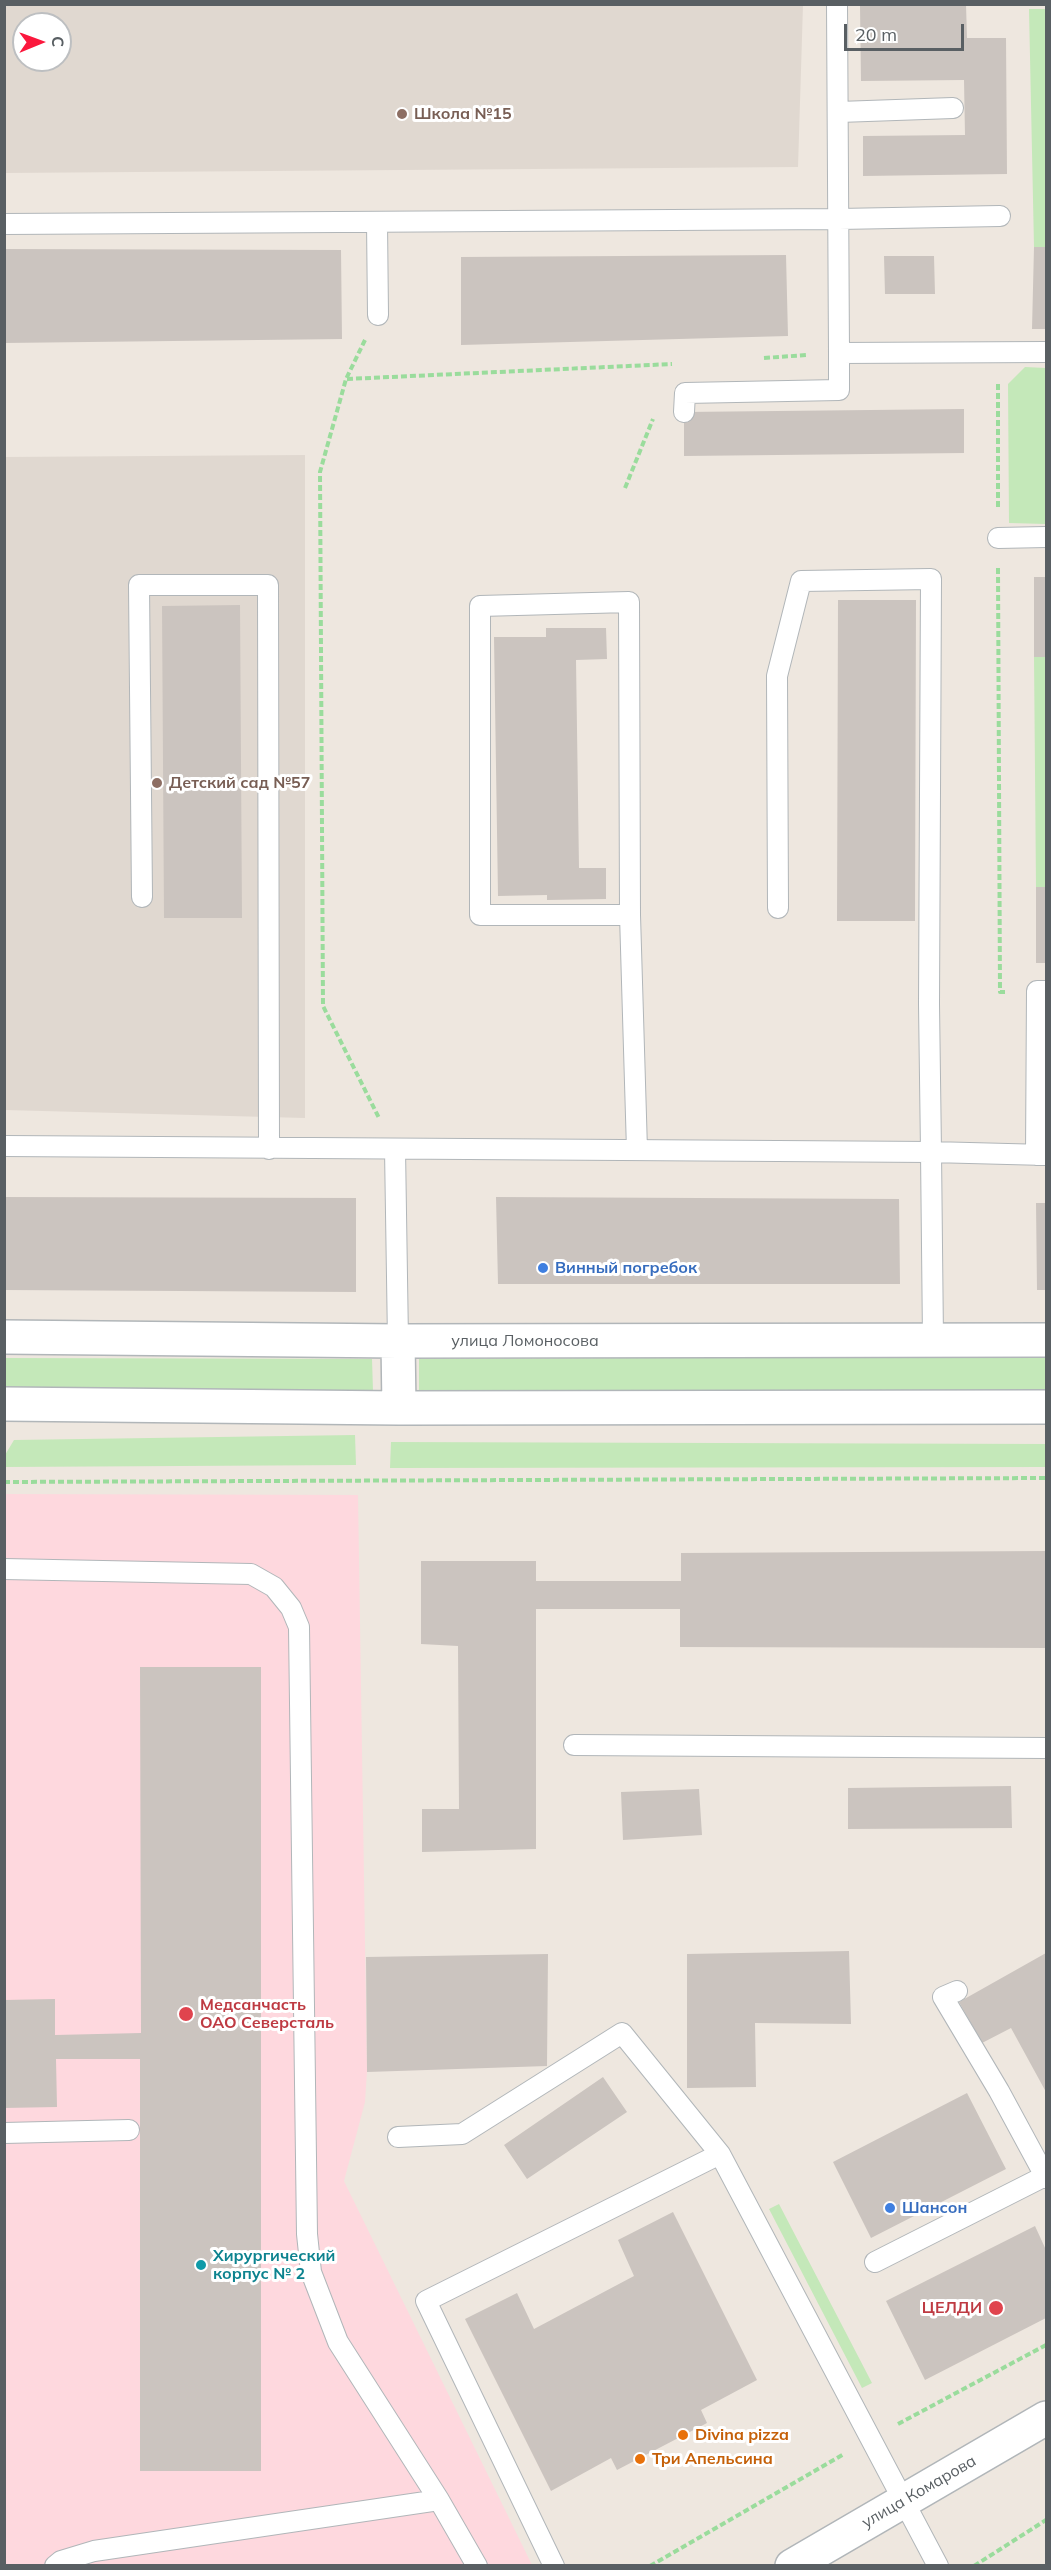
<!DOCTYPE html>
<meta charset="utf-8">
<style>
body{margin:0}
#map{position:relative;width:1051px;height:2570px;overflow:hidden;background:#eee7df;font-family:Mulish,sans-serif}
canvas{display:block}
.frame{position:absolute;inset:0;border:6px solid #595f63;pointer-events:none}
.north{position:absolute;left:12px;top:12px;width:60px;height:60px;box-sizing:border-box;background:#fff;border:2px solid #bdbfc1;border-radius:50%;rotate:89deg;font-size:16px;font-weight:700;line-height:24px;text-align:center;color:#595f63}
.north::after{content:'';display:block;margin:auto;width:21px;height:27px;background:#fb183d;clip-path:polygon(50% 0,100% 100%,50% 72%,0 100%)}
.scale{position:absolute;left:844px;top:24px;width:120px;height:27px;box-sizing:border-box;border:3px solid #595f63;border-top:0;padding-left:8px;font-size:18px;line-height:21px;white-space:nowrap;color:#595f63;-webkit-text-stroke:4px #fff;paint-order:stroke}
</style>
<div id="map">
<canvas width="1051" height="2570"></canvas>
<div class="frame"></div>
<div class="north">С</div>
<div class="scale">20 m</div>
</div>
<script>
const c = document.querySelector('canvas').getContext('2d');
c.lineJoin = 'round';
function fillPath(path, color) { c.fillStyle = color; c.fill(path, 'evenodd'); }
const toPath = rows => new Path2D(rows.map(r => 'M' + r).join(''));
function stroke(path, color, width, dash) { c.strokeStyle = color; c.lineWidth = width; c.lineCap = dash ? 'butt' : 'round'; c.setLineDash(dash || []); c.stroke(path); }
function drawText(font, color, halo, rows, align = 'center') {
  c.font = font + ' Mulish,sans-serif'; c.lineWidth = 6; c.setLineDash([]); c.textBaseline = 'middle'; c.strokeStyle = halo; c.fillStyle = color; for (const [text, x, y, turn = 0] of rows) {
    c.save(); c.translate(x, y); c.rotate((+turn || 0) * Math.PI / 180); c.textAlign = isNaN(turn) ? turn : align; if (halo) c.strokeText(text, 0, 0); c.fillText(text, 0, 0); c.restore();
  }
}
fillPath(toPath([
 [4,5,803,5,798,167,5,173],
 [24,24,60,24,60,60,24,60],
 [305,455,305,1118,5,1110,4,457]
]), '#e0d8d0');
fillPath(toPath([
 [5,1494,358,1495,367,2071,365,2102,344,2181,532,2565,5,2566]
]), '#fed8de');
fillPath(toPath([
 [1029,9,1046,9,1046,247,1034,247],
 [1025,367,1046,368,1046,524,1009,523,1008,384],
 [1034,657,1046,657,1046,887,1036,887],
 [1046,1356,1046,1390,419,1392,419,1359],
 [5,1358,372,1359,373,1391,5,1393],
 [355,1435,356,1465,5,1467,5,1455,14,1440],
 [391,1442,1046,1444,1046,1467,390,1468],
 [779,2204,872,2383,862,2388,769,2209]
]), '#c4e8b9');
fillPath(toPath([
 [966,4,967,38,1006,38,1007,174,863,176,863,136,965,135,964,80,861,81,860,6],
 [1034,247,1046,247,1046,329,1032,329],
 [4,249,341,250,342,339,4,343],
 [786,255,788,336,461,345,461,257],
 [884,256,934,256,935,294,885,294],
 [964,409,964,453,684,456,684,412],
 [1034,577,1046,577,1046,657,1034,657],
 [838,600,916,600,915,921,837,921],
 [240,605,242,918,164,918,162,606],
 [546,628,606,628,607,659,576,660,579,868,606,868,606,899,547,900,547,895,498,896,494,637,546,637],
 [1036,887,1046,887,1046,963,1036,963],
 [4,1197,356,1198,356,1292,4,1290],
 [496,1197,899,1199,900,1284,498,1284],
 [1036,1203,1046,1203,1046,1290,1037,1290],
 [1046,1551,1046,1648,680,1647,680,1609,536,1609,536,1849,422,1852,422,1809,459,1809,458,1646,421,1644,421,1561,536,1561,536,1581,681,1581,681,1553],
 [140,1667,261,1667,261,2471,140,2471,140,2059,56,2059,57,2107,4,2108,4,2000,55,1999,55,2035,141,2033],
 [1011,1786,1012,1828,848,1829,848,1788],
 [699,1789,702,1835,623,1840,621,1792],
 [849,1951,851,2024,755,2023,756,2087,687,2088,687,1954],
 [1046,1953,1046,2092,1011,2028,982,2043,959,2002],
 [548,1954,547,2066,367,2072,366,1957],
 [603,2077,627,2112,527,2179,504,2145],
 [967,2093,1006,2169,871,2238,833,2162],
 [673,2212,757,2380,701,2410,707,2423,617,2470,611,2458,551,2491,465,2319,517,2293,534,2329,634,2276,618,2240],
 [1035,2226,1046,2250,1046,2318,925,2380,886,2301]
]), '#cbc4bf');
const lane = toPath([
 [837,4,839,353,1046,352],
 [839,112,953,108],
 [377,222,378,315],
 [4,224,839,219,1000,216],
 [684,412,685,393,839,390,839,353],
 [998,538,1046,537],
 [142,897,139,585,268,585,269,1149],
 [778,908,777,676,801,581,931,579,929,1004,931,1152,1046,1155],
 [630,915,480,915,480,606,629,602,630,915,637,1150],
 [4,1146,931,1152,933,1340],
 [395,1149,398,1341],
 [1036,1155,1037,991,1046,991],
 [4,1569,251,1574,274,1587,291,1608,299,1627,307,2234,311,2272,338,2342,439,2500,94,2551,61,2561,55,2566],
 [574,1745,1046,1748],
 [957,1991,943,1997,999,2091,1045,2176],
 [4,2133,129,2130],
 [398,2137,462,2134,622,2033,720,2154,938,2566],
 [875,2262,1045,2176,1046,2178],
 [439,2500,477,2566],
 [554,2566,426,2301,720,2154]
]);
const street = toPath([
 [4,1337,398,1341,1046,1340],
 [398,1341,399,1408],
 [4,1404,399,1408,1046,1407],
 [792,2566,1046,2418]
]);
stroke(lane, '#b1b6b9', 22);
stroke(street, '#b1b6b9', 36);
stroke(toPath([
 [365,340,346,379,320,472,323,1006,379,1118],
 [764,358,807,355],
 [347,379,672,364],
 [625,488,653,419],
 [998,507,998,382],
 [998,568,1000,992,1006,992],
 [4,1482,1046,1478],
 [898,2424,1046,2345],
 [650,2566,844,2454],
 [974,2566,1046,2520]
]), '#9adc9c', 4, [6, 3]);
stroke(lane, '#fff', 20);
stroke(street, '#fff', 33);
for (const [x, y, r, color] of [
 [402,114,6,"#8d6e63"],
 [157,783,6,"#8d6e63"],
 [543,1268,6,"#3f7fe0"],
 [186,2014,8,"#e0444e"],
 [890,2208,6,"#3f7fe0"],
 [201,2265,6,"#0f9aa8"],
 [996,2308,8,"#e0444e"],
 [683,2435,6,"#e8710a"],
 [640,2459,6,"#e8710a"]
]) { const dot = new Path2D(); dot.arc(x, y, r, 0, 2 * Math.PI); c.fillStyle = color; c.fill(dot); stroke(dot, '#fff', 2); }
drawText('bold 16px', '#785e54', '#fff', [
 ["Школа №15",414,114],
 ["Детский сад №57",169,783]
], 'left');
drawText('bold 16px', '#366cbe', '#fff', [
 ["Винный погребок",555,1268],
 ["Шансон",902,2208]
], 'left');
drawText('16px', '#595f63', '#fff', [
 ["улица Ломоносова",525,1341],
 ["улица Комарова",919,2492,-30]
]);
drawText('bold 16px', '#be3a42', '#fff', [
 ["Медсанчасть",200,2005],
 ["ОАО Северсталь",200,2023],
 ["ЦЕЛДИ",982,2308,"right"]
], 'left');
drawText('bold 16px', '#0d838f', '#fff', [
 ["Хирургический",213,2256],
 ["корпус № 2",213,2274]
], 'left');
drawText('bold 16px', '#c56008', '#fff', [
 ["Divina pizza",695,2435],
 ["Три Апельсина",652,2459]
], 'left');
</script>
